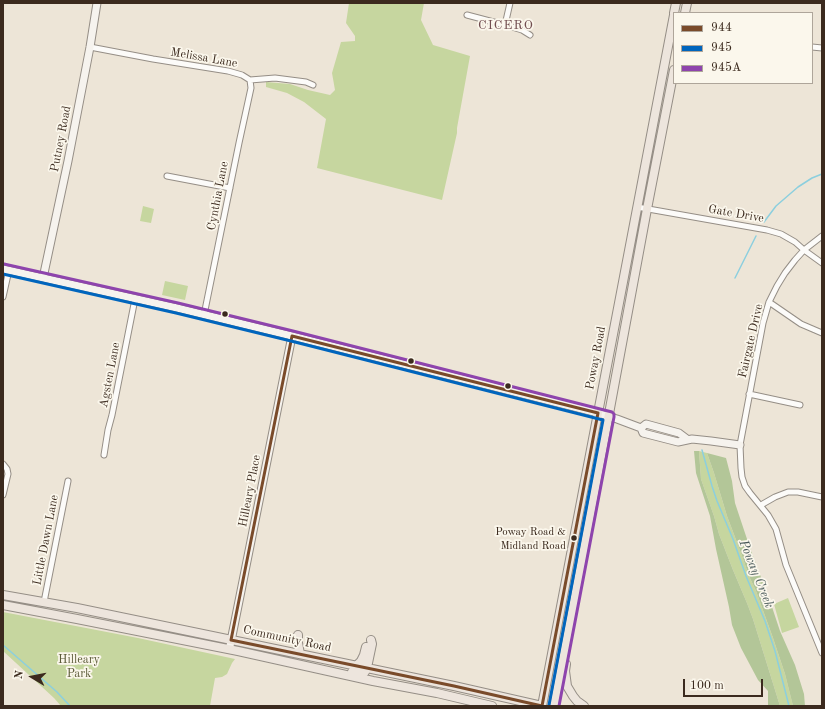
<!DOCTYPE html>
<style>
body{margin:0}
#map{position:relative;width:825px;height:709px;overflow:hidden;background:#ede5d7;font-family:"Old Standard TT",serif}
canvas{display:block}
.frame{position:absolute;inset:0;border:4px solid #3b2a1e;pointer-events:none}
.legend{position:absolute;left:673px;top:12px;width:140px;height:72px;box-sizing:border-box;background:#fbf7ec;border:1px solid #aea59a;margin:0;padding:5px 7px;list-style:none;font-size:12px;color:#3b2a1e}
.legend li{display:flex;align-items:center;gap:8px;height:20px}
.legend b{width:20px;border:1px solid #aea59a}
.north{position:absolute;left:12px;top:657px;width:40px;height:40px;-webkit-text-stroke:3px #fbf7ec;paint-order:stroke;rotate:280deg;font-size:11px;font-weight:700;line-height:16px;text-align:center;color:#3b2a1e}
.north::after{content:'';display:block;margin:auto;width:14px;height:18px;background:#3b2a1e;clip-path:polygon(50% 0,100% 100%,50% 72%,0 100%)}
.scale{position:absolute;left:683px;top:679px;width:80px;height:18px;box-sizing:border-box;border:2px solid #3b2a1e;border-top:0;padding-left:5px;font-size:12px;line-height:14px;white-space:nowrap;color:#3b2a1e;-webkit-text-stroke:3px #fbf7ec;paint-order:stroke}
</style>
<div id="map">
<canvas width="825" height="709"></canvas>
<div class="frame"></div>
<ul class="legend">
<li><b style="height:5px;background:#7a4b2a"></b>944</li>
<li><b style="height:5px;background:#0065bd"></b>945</li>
<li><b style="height:5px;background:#8e44ad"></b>945A</li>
</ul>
<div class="north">N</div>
<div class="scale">100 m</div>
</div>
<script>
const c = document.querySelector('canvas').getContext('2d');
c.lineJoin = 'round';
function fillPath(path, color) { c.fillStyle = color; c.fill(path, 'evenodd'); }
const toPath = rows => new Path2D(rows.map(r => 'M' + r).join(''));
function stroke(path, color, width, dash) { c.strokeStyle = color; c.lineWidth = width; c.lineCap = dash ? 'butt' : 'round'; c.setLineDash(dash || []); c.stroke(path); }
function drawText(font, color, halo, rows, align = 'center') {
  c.font = font + ' "Old Standard TT",serif'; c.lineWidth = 3.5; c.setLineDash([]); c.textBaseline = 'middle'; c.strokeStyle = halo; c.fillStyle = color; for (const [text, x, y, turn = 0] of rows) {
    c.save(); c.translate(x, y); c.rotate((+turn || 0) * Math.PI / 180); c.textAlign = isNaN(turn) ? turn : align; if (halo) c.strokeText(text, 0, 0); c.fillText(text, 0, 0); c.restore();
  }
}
fillPath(toPath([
 [349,3,424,3,421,20,433,45,470,56,457,128,457,133,442,200,317,168,326,119,304,102,287,93,266,87,266,82,290,84,308,90,330,95,335,90,332,73,341,42,355,41,355,36,346,23],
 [143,206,154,209,151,223,140,221],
 [165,281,188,286,185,300,162,295],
 [699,451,707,453,714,473,727,516,741,553,749,576,756,591,773,638,785,674,793,706,780,706,753,619,747,603,733,570,719,534,714,516,701,479],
 [788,598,799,627,782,633,774,604],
 [3,612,138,638,235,659,232,663,227,674,222,677,215,678,210,706,61,706,54,698,3,651]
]), '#c6d69f');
fillPath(toPath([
 [694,451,699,451,701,479,714,516,719,534,733,570,747,603,753,619,780,706,768,706,768,691,758,680,741,648,732,625,729,607,716,549,710,516,696,473],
 [707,453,726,458,732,481,735,503,750,548,771,604,780,631,795,665,804,694,805,706,793,706,785,674,773,638,756,591,749,576,741,553,727,516,714,473]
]), '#b3c698');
stroke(toPath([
 [764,222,776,206,798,187,812,178,822,174],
 [735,278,756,236],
 [702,450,712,486,717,501,733,539,746,576,765,621,775,651,789,706],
 [3,645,57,692,70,706]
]), '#8ccfde', 1.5);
const street = toPath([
 [467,15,505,25,522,30,530,35],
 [505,25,510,3],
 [90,47,153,59,228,71,242,75,250,80,275,78,306,82,313,85],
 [812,47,822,48],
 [167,176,230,188],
 [637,207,767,230,781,234,795,242,804,250,822,263],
 [822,236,804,250,795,260,785,273,777,286,769,302,763,323,740,445,741,468,742,477,745,486,750,493,768,515,776,529,786,565,822,653],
 [3,297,9,270],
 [769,302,801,324,822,333],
 [204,315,239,143,251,88,250,80],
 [749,394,800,405],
 [104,455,108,430,112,415,135,299],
 [3,464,7,469,8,474,3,495],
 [761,505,775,497,788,492,798,492,822,497],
 [44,602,68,481]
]);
const secondary = toPath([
 [3,269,177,308,292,336,598,413,617,419,641,428,643,433,678,442,692,439,711,441,740,445],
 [43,278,68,161,90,47,97,3],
 [641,428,646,424,679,433,687,439],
 [230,646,292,336]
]);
const primary = toPath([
 [674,13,676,3],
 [685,13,687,3],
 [3,595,77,608,454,686,542,706],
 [3,605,77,619,238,651,373,681,437,693,492,706],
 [298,635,298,643,300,654],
 [566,664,565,671,567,686,573,696,577,701,584,706],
 [355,666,358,664,361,661,364,655,366,647],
 [352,672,362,673,365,672,368,663,372,644,371,640],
 [542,706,674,15],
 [554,706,580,570,647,209,674,70]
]);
stroke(street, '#958e86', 7);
stroke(secondary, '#958e86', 9);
stroke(primary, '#958e86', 10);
stroke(street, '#fcfbf9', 5);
stroke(secondary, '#f6f3ee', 7);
stroke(primary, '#ede5dd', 8);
stroke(toPath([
 [292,336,598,413,542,706,454,686,231,640,292,336]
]), '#7a4b2a', 3);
stroke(toPath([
 [3,274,176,313,291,341,603,420,549,705]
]), '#0065bd', 3);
stroke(toPath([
 [4,264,178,303,293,331,612,412,614,414,614,417,559,706]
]), '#8e44ad', 3);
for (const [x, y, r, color] of [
 [225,314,3.5,"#3b2a1e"],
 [411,361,3.5,"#3b2a1e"],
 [508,386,3.5,"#3b2a1e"],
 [574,538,3.5,"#3b2a1e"]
]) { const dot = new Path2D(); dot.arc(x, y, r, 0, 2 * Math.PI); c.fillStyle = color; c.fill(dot); stroke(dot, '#fbf7ec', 1.5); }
drawText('11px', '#3b2a1e', '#fbf7ec', [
 ["Poway Road &",566,532],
 ["Midland Road",566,546]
], 'right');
drawText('12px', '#3b2a1e', '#fbf7ec', [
 ["Melissa Lane",204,58,10],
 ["Putney Road",61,139,-79],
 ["Cynthia Lane",218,196,-79],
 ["Gate Drive",736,214,10],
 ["Fairgate Drive",751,341,-77],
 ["Poway Road",596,358,-79],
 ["Agsten Lane",110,375,-79],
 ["Hilleary Place",250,491,-79],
 ["Little Dawn Lane",46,540,-79],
 ["Community Road",287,639,12]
]);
drawText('12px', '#5b5a37', '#fbf7ec', [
 ["Hilleary",79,660],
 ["Park",79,674]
]);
c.letterSpacing = '1px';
drawText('13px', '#714d4f', '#fbf7ec', [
 ["CICERO",506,26]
]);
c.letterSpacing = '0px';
drawText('italic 13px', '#475858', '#fbf7ec', [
 ["Poway Creek",756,574,68]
]);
</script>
